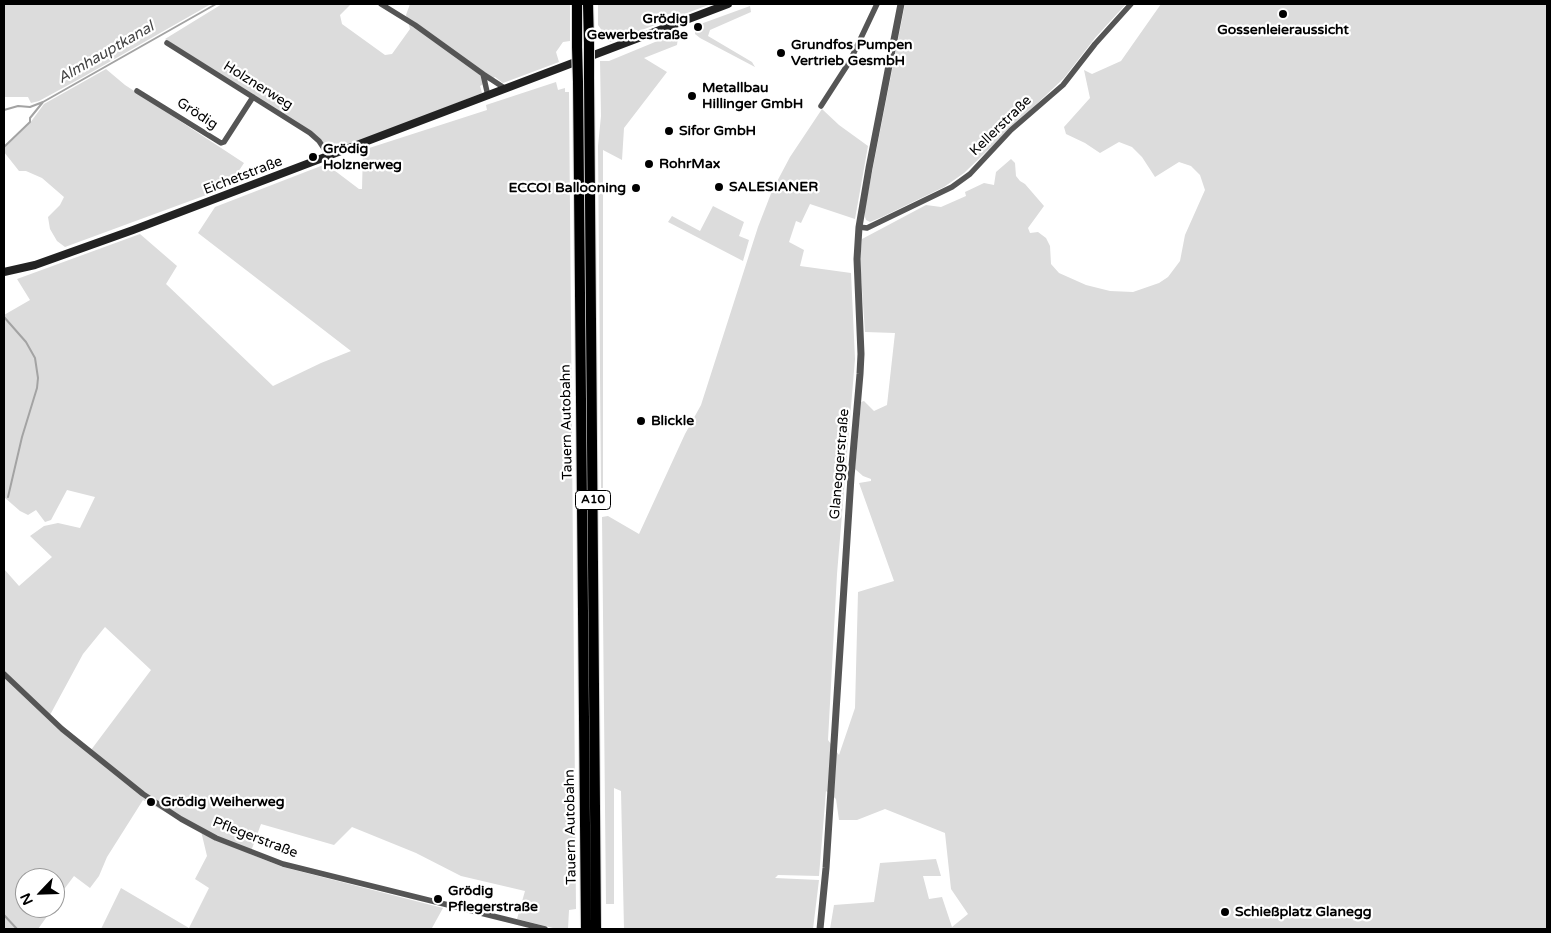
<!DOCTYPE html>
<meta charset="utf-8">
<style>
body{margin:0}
#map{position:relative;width:1551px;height:933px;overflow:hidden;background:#fff;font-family:"Varela Round",sans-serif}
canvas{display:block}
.frame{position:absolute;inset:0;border:5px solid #000;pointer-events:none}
.north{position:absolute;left:15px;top:868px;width:50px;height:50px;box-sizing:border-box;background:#fff;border:1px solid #999;border-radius:50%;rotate:246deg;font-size:14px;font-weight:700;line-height:20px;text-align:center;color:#000}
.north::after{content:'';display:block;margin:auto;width:18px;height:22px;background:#000;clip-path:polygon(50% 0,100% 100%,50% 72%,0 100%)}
</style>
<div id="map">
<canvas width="1551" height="933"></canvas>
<div class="frame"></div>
<div class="north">N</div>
</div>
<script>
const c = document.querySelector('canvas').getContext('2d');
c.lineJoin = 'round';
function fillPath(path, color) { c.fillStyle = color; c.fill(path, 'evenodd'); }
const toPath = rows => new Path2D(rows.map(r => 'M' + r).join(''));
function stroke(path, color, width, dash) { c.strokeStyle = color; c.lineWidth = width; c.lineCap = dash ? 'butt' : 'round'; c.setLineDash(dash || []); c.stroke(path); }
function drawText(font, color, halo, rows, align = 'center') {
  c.font = font + ' "Varela Round",sans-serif'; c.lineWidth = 4.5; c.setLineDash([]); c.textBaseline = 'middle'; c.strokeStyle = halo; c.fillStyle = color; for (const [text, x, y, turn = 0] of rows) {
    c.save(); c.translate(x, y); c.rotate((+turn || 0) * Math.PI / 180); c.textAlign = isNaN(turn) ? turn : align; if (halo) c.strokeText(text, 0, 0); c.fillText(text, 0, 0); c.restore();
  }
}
fillPath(toPath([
 [4,4,211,4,83,77,39,101,31,103,28,97,4,97],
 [222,4,351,4,340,15,342,24,385,55,392,54,410,29,406,15,410,4,570,4,570,41,563,42,556,52,559,62,503,83,495,77,480,86,482,93,359,142,333,150,326,146,316,135,165,39],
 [598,4,711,4,610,42,598,25],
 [905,4,1126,4,1095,38,1064,78,964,173,944,187,882,217,870,222,866,220,865,217,865,208],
 [1161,4,1547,4,1547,929,830,929,834,905,874,902,880,863,936,859,941,876,923,876,929,899,942,897,952,927,968,914,951,889,945,833,885,809,857,820,839,820,836,799,826,791,819,876,778,875,775,878,819,880,813,929,624,929,621,791,614,788,614,904,606,904,602,517,608,516,639,534,685,434,701,405,758,227,772,191,790,157,822,109,839,125,868,146,855,219,810,204,801,223,796,221,789,242,804,250,800,266,851,273,855,359,837,574,828,740,839,755,855,708,858,592,894,581,859,483,871,481,871,479,863,476,855,469,861,402,864,401,874,411,887,405,895,333,865,332,860,260,862,239,926,205,941,207,966,196,965,192,984,183,994,185,996,172,1011,159,1015,163,1016,176,1020,181,1025,184,1044,206,1028,228,1030,233,1038,232,1046,238,1050,246,1051,264,1059,273,1086,285,1110,291,1133,292,1159,283,1168,277,1180,261,1185,235,1205,190,1200,175,1191,166,1179,162,1155,177,1142,157,1132,147,1119,142,1100,153,1085,143,1066,134,1064,127,1090,98,1084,70,1092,74,1121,61],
 [750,6,751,12,710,30,708,36,752,62,755,67,700,38,695,34,695,26],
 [672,35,678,38,677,45,644,58,667,72,624,128,622,160,603,150,603,488,601,488,598,146,601,116,600,61,609,61],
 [106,69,125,85,244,163,228,187,65,247,57,241,50,229,48,217,60,205,64,197,42,178,26,171,19,171,4,152,4,148,30,123,44,104],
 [556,82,558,90,565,88,565,92,569,92,576,909,569,910,568,929,557,929,517,919,525,891,461,876,416,853,352,827,334,845,261,824,250,854,283,867,443,908,432,928,433,929,101,929,121,888,189,928,209,888,195,879,207,856,201,831,143,800,107,857,99,876,90,888,74,876,62,892,55,904,55,878,25,878,25,908,53,908,38,929,4,929,4,569,19,586,52,557,30,536,44,526,58,523,80,528,95,497,67,490,51,520,45,522,36,510,28,515,20,511,4,497,4,315,30,300,17,279,140,234,177,266,166,284,273,386,321,363,351,351,198,233,215,207,326,164,359,189,362,189,363,150,487,110,486,105],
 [105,627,151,670,91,750,50,715,83,654],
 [713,206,744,222,739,236,749,240,743,261,668,222,672,216,700,231]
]), '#dcdcdc');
stroke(toPath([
 [4,110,18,106,30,107,43,102,216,4],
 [4,147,30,122,30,118,43,102],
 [4,317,26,342,35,358,38,378,37,388,22,437,8,497],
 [4,915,17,929]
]), '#a3a3a3', 2);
const motorway = toPath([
 [577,4,577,47],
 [588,4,589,43],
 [589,77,596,929],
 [578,82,586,929]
]);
stroke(motorway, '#dbdbdb', 12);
stroke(toPath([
 [381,4,415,25,483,74,488,96],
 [167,43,310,133,319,141,329,156],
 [483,74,506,89],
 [137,91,221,143,224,142,253,97],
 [821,106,850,61,877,4],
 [859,227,867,228,952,187,970,174,1011,130,1063,85,1095,44,1131,4],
 [4,674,62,729,143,794,181,819,216,838,283,864,545,929]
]), '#555', 5.5);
stroke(toPath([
 [820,929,826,868,851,477,860,374,861,354,857,259,859,227,869,168,901,4]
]), '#555', 7);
stroke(toPath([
 [4,272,35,265,133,230,728,4]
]), '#222', 8);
stroke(motorway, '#000', 10);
const motorwayBridge = toPath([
 [589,43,589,77],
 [577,47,578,82]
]);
stroke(motorwayBridge, '#dbdbdb', 12, []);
stroke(motorwayBridge, '#000', 10);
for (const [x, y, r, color] of [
 [1283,14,5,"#000"],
 [698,27,5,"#000"],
 [781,53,5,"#000"],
 [692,96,5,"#000"],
 [669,131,5,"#000"],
 [313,157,5,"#000"],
 [649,164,5,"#000"],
 [719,187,5,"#000"],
 [636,188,5,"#000"],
 [641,421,5,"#000"],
 [151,802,5,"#000"],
 [438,899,5,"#000"],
 [1225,912,5,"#000"]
]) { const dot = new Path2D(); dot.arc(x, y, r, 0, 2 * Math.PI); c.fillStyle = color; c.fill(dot); stroke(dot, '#fff', 2); }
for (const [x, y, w] of [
 [593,500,35]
]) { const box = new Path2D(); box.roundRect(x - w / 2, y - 9.5, w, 19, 4); c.fillStyle = '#fff'; c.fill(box); stroke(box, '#000', 1); }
drawText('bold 12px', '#000', null, [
 ["A10",593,500]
]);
drawText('bold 14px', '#000', '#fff', [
 ["Grödig",688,19,"right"],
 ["Gewerbestraße",688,35,"right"],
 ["Gossenleieraussicht",1283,30,"center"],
 ["Grundfos Pumpen",791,45],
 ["Vertrieb GesmbH",791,61],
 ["Metallbau",702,88],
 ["Hillinger GmbH",702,104],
 ["Sifor GmbH",679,131],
 ["Grödig",323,149],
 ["Holznerweg",323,165],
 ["RohrMax",659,164],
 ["SALESIANER",729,187],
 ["ECCO! Ballooning",626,188,"right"],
 ["Blickle",651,421],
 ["Grödig Weiherweg",161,802],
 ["Grödig",448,891],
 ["Pflegerstraße",448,907],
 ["Schießplatz Glanegg",1235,912]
], 'left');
drawText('14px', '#000', '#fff', [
 ["Holznerweg",258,86,32],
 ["Grödig",197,114,33],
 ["Kellerstraße",1001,126,-44],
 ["Eichetstraße",243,176,-21],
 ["Tauern Autobahn",567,422,-91],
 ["Glaneggerstraße",840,464,-85],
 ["Tauern Autobahn",571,827,-91],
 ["Pflegerstraße",255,838,21]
]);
drawText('italic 15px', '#444', '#fff', [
 ["Almhauptkanal",106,53,-30]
]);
</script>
